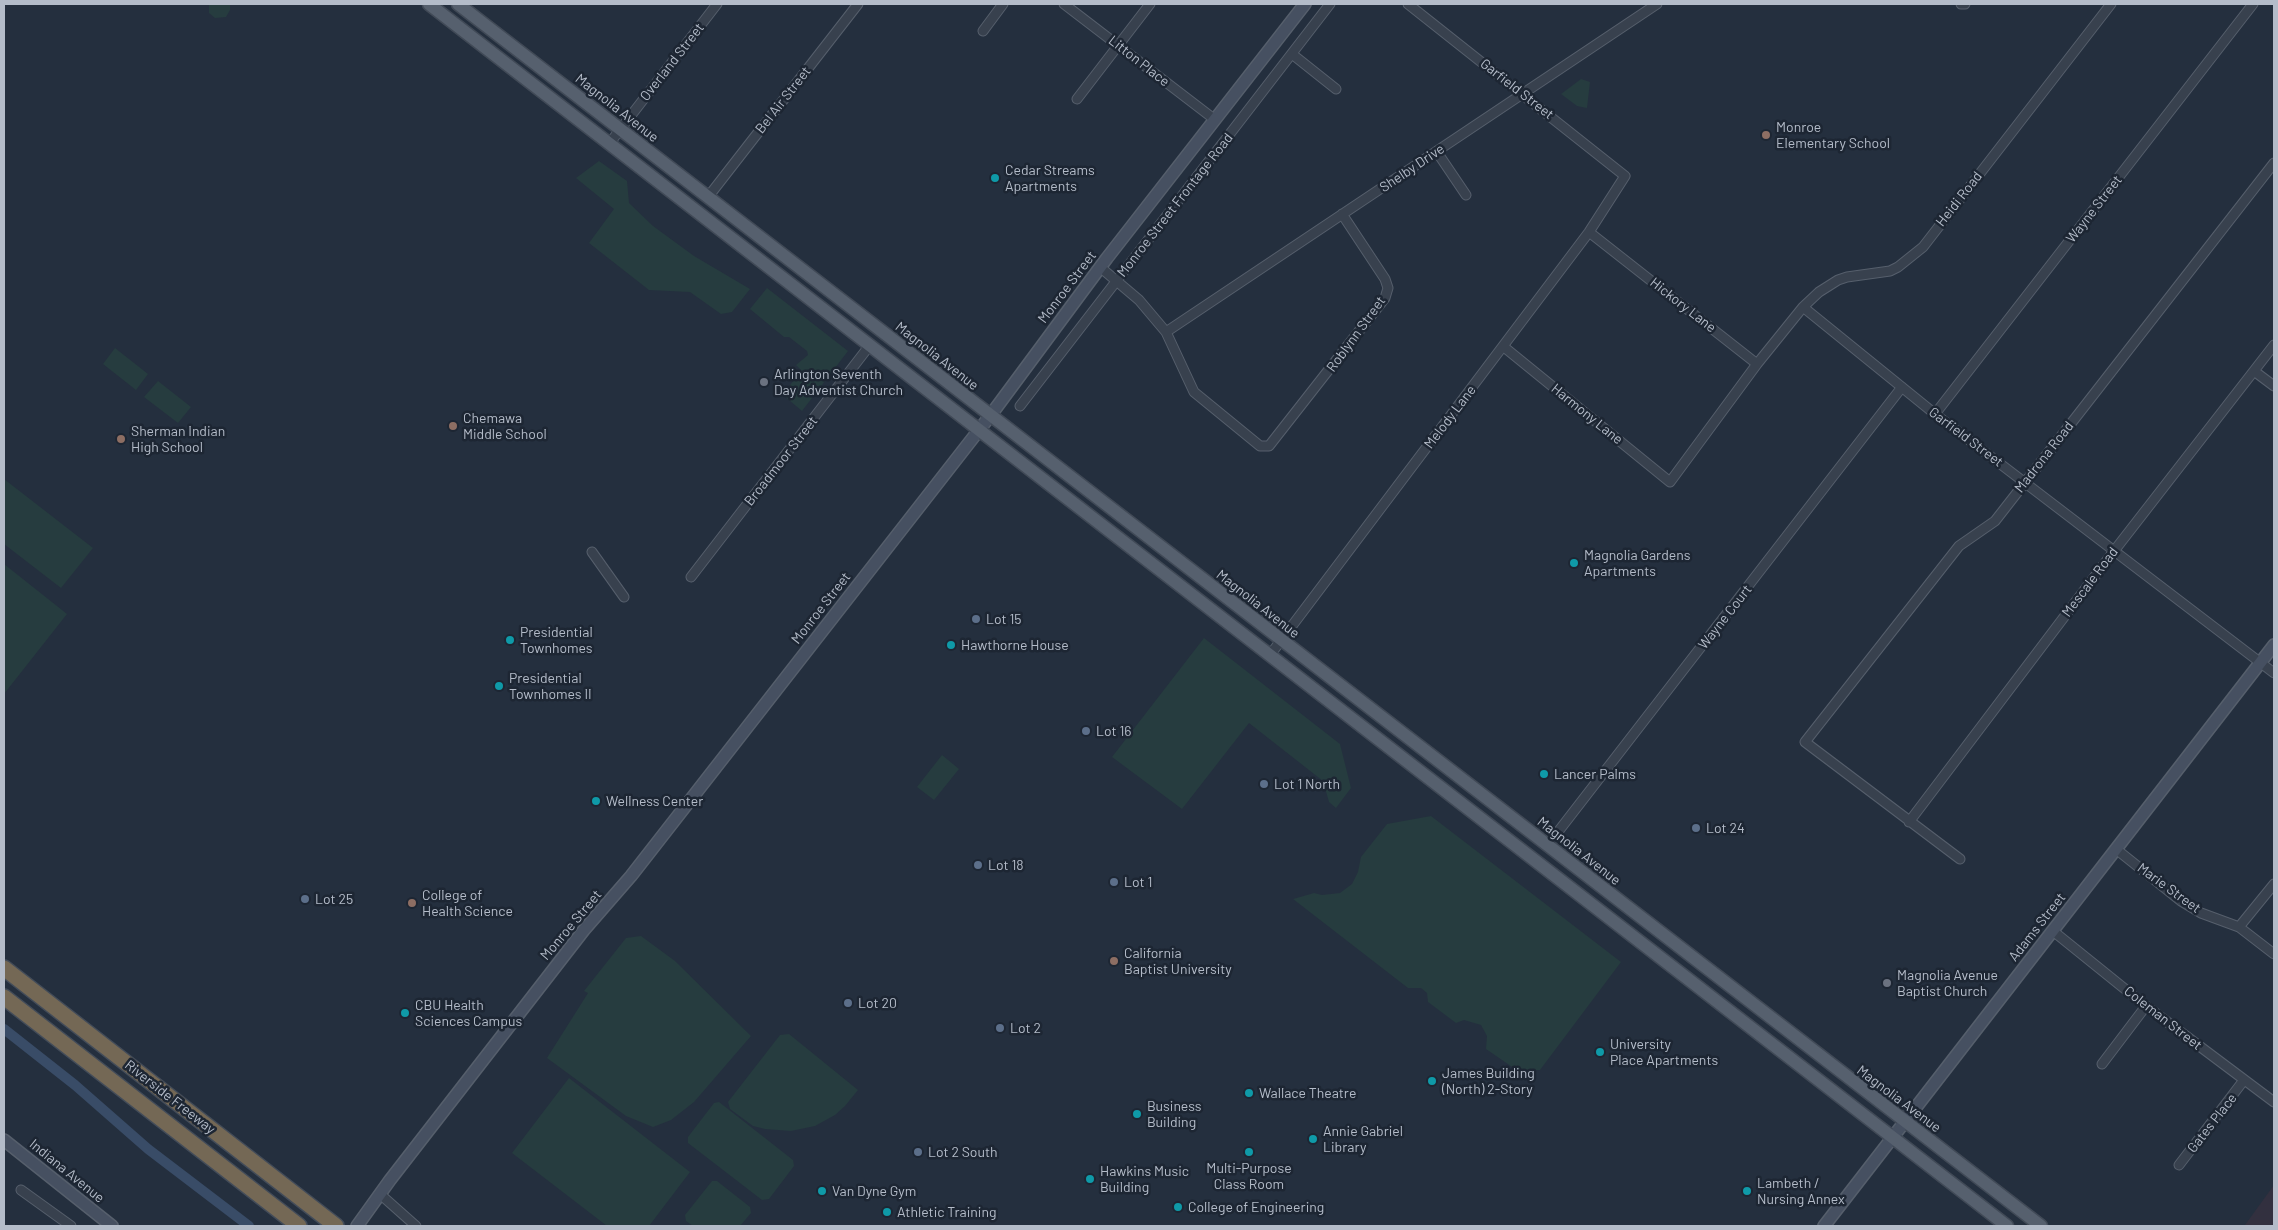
<!DOCTYPE html>
<style>
body{margin:0}
#map{position:relative;width:2278px;height:1230px;overflow:hidden;background:#242f3e;font-family:Barlow,sans-serif}
canvas{display:block}
.frame{position:absolute;inset:0;border:5px solid #b4bcc9;pointer-events:none}
</style>
<div id="map">
<canvas width="2278" height="1230"></canvas>
<div class="frame"></div>
</div>
<script>
const c = document.querySelector('canvas').getContext('2d');
c.lineJoin = 'round';
function fillPath(path, color) { c.fillStyle = color; c.fill(path, 'evenodd'); }
const toPath = rows => new Path2D(rows.map(r => 'M' + r).join(''));
function stroke(path, color, width, dash) { c.strokeStyle = color; c.lineWidth = width; c.lineCap = dash ? 'butt' : 'round'; c.setLineDash(dash || []); c.stroke(path); }
function drawText(font, color, halo, rows, align = 'center') {
  c.font = font + ' Barlow,sans-serif'; c.lineWidth = 5; c.setLineDash([]); c.textBaseline = 'middle'; c.strokeStyle = halo; c.fillStyle = color; for (const [text, x, y, turn = 0] of rows) {
    c.save(); c.translate(x, y); c.rotate((+turn || 0) * Math.PI / 180); c.textAlign = isNaN(turn) ? turn : align; if (halo) c.strokeText(text, 0, 0); c.fillText(text, 0, 0); c.restore();
  }
}
fillPath(toPath([
 [2274,1185,2274,1226,2247,1226,2245,1225]
]), '#32303f');
fillPath(toPath([
 [209,4,230,4,230,10,226,17,215,18,209,13],
 [1581,79,1590,82,1587,108,1577,106,1561,94],
 [599,161,627,181,629,203,653,226,694,256,750,289,732,312,721,314,690,292,649,290,589,243,614,209,576,178],
 [767,288,848,351,802,411,783,395,801,370,796,365,808,355,807,351,789,337,784,337,750,309],
 [115,348,148,374,136,390,103,364],
 [158,381,191,407,178,423,144,397],
 [4,479,93,548,61,588,4,544],
 [4,564,67,614,4,694],
 [1204,638,1340,744,1351,788,1336,808,1329,802,1323,781,1249,723,1182,809,1112,757],
 [942,755,959,769,934,800,917,787],
 [1431,816,1621,962,1540,1070,1518,1071,1486,1049,1487,1036,1481,1025,1464,1020,1456,1023,1428,1002,1427,993,1421,988,1408,988,1293,899,1314,893,1322,895,1340,893,1352,884,1358,872,1361,857,1387,824],
 [641,936,675,961,751,1036,694,1102,671,1120,653,1127,626,1116,547,1058,588,993,584,991,626,938],
 [789,1034,858,1090,845,1106,835,1115,815,1126,791,1131,765,1129,753,1126,730,1109,728,1102,780,1035],
 [569,1078,690,1172,649,1226,607,1226,512,1153],
 [719,1102,793,1160,794,1166,769,1199,762,1200,688,1143,688,1137,714,1103],
 [712,1181,717,1181,750,1207,751,1213,740,1226,693,1226,686,1221,685,1215]
]), '#263c3f');
stroke(toPath([
 [4,1029,75,1085,148,1149,249,1226]
]), '#394c67', 10);
const street = toPath([
 [1064,4,1214,119],
 [1961,4,1965,4],
 [983,31,1003,4],
 [1292,54,1336,89],
 [1077,99,1150,4],
 [609,144,717,4],
 [1437,152,1466,195],
 [708,197,858,4],
 [1589,232,1757,364,1803,307,1819,292,1838,280,1847,277,1890,271,1898,267,1923,247,2111,4],
 [1100,267,1139,300,1166,332,1194,392,1260,446,1269,446,1385,298,1388,288,1385,279,1342,214],
 [1803,307,1935,414,2274,673],
 [1166,332,1657,4],
 [1504,347,1670,482,1757,364],
 [2254,371,2274,386],
 [1020,406,1330,4],
 [1935,414,2253,4],
 [592,552,624,597],
 [691,577,870,345],
 [1270,655,1589,232,1625,176,1408,4],
 [1909,822,2114,551,2274,345],
 [1547,846,1902,387],
 [2116,849,2181,901,2201,913,2239,927,2274,954],
 [1960,859,1805,742,1959,546,1995,521,2274,163],
 [2239,927,2274,884],
 [2053,931,2146,1006,2274,1102],
 [2102,1064,2146,1006],
 [2179,1165,2244,1080],
 [21,1190,71,1226],
 [380,1194,416,1226]
]);
const secondary = toPath([
 [4,1140,112,1226],
 [357,1226,390,1180,584,930,631,876,990,416,1107,258,1305,4],
 [1824,1226,2274,645]
]);
const primary = toPath([
 [429,4,2007,1226],
 [458,4,2041,1226]
]);
const highway = toPath([
 [4,968,336,1226],
 [4,997,299,1226]
]);
stroke(street, '#565f6c', 11);
stroke(secondary, '#565f6c', 14);
stroke(primary, '#414a57', 15);
stroke(highway, '#434c59', 18);
stroke(street, '#38414e', 9);
stroke(secondary, '#465061', 11);
stroke(primary, '#56606e', 12);
stroke(highway, '#746855', 15);
for (const [x, y, r, color] of [
 [1766,135,5,"#8d6e63"],
 [995,178,5,"#0f9aa8"],
 [764,382,5,"#6b7280"],
 [453,426,5,"#8d6e63"],
 [121,439,5,"#8d6e63"],
 [1574,563,5,"#0f9aa8"],
 [976,619,5,"#5c6f8a"],
 [510,640,5,"#0f9aa8"],
 [951,645,5,"#0f9aa8"],
 [499,686,5,"#0f9aa8"],
 [1086,731,5,"#5c6f8a"],
 [1544,774,5,"#0f9aa8"],
 [1264,784,5,"#5c6f8a"],
 [596,801,5,"#0f9aa8"],
 [1696,828,5,"#5c6f8a"],
 [978,865,5,"#5c6f8a"],
 [1114,882,5,"#5c6f8a"],
 [305,899,5,"#5c6f8a"],
 [412,903,5,"#8d6e63"],
 [1114,961,5,"#8d6e63"],
 [1887,983,5,"#6b7280"],
 [848,1003,5,"#5c6f8a"],
 [405,1013,5,"#0f9aa8"],
 [1000,1028,5,"#5c6f8a"],
 [1600,1052,5,"#0f9aa8"],
 [1432,1081,5,"#0f9aa8"],
 [1249,1093,5,"#0f9aa8"],
 [1137,1114,5,"#0f9aa8"],
 [1313,1139,5,"#0f9aa8"],
 [918,1152,5,"#5c6f8a"],
 [1249,1152,5,"#0f9aa8"],
 [1090,1179,5,"#0f9aa8"],
 [822,1191,5,"#0f9aa8"],
 [1747,1191,5,"#0f9aa8"],
 [1178,1207,5,"#0f9aa8"],
 [887,1212,5,"#0f9aa8"]
]) { const dot = new Path2D(); dot.arc(x, y, r, 0, 2 * Math.PI); c.fillStyle = color; c.fill(dot); stroke(dot, '#1d2633', 2); }
drawText('14px', '#b4bcc9', '#1d2633', [
 ["Litton Place",1139,61,38],
 ["Overland Street",672,62,-52],
 ["Garfield Street",1517,89,38],
 ["Bel Air Street",783,100,-52],
 ["Magnolia Avenue",617,108,38],
 ["Shelby Drive",1412,168,-34],
 ["Heidi Road",1959,199,-52],
 ["Monroe Street Frontage Road",1175,205,-52],
 ["Wayne Street",2094,209,-52],
 ["Monroe Street",1067,287,-53],
 ["Hickory Lane",1683,305,38],
 ["Roblynn Street",1356,334,-54],
 ["Magnolia Avenue",937,356,38],
 ["Harmony Lane",1587,414,39],
 ["Melody Lane",1450,417,-53],
 ["Garfield Street",1966,437,37],
 ["Madrona Road",2044,457,-52],
 ["Broadmoor Street",781,461,-52],
 ["Mescale Road",2090,582,-53],
 ["Magnolia Avenue",1258,604,38],
 ["Monroe Street",821,608,-52],
 ["Wayne Court",1725,617,-52],
 ["Magnolia Avenue",1579,851,38],
 ["Marie Street",2169,888,36],
 ["Monroe Street",571,925,-50],
 ["Adams Street",2037,927,-52],
 ["Coleman Street",2163,1018,38],
 ["Riverside Freeway",170,1097,38],
 ["Magnolia Avenue",1899,1099,37],
 ["Gates Place",2212,1123,-52],
 ["Indiana Avenue",67,1171,39]
]);
drawText('14px', '#b4bcc9', '#1d2633', [
 ["Monroe",1776,127],
 ["Elementary School",1776,143],
 ["Cedar Streams",1005,170],
 ["Apartments",1005,186],
 ["Arlington Seventh",774,374],
 ["Day Adventist Church",774,390],
 ["Chemawa",463,418],
 ["Middle School",463,434],
 ["Sherman Indian",131,431],
 ["High School",131,447],
 ["Magnolia Gardens",1584,555],
 ["Apartments",1584,571],
 ["Lot 15",986,619],
 ["Presidential",520,632],
 ["Townhomes",520,648],
 ["Hawthorne House",961,645],
 ["Presidential",509,678],
 ["Townhomes II",509,694],
 ["Lot 16",1096,731],
 ["Lancer Palms",1554,774],
 ["Lot 1 North",1274,784],
 ["Wellness Center",606,801],
 ["Lot 24",1706,828],
 ["Lot 18",988,865],
 ["Lot 1",1124,882],
 ["College of",422,895],
 ["Health Science",422,911],
 ["Lot 25",315,899],
 ["California",1124,953],
 ["Baptist University",1124,969],
 ["Magnolia Avenue",1897,975],
 ["Baptist Church",1897,991],
 ["Lot 20",858,1003],
 ["CBU Health",415,1005],
 ["Sciences Campus",415,1021],
 ["Lot 2",1010,1028],
 ["University",1610,1044],
 ["Place Apartments",1610,1060],
 ["James Building",1442,1073],
 ["(North) 2-Story",1442,1089],
 ["Wallace Theatre",1259,1093],
 ["Business",1147,1106],
 ["Building",1147,1122],
 ["Annie Gabriel",1323,1131],
 ["Library",1323,1147],
 ["Lot 2 South",928,1152],
 ["Multi-Purpose",1249,1168,"center"],
 ["Class Room",1249,1184,"center"],
 ["Hawkins Music",1100,1171],
 ["Building",1100,1187],
 ["Lambeth /",1757,1183],
 ["Nursing Annex",1757,1199],
 ["Van Dyne Gym",832,1191],
 ["College of Engineering",1188,1207],
 ["Athletic Training",897,1212]
], 'left');
</script>
